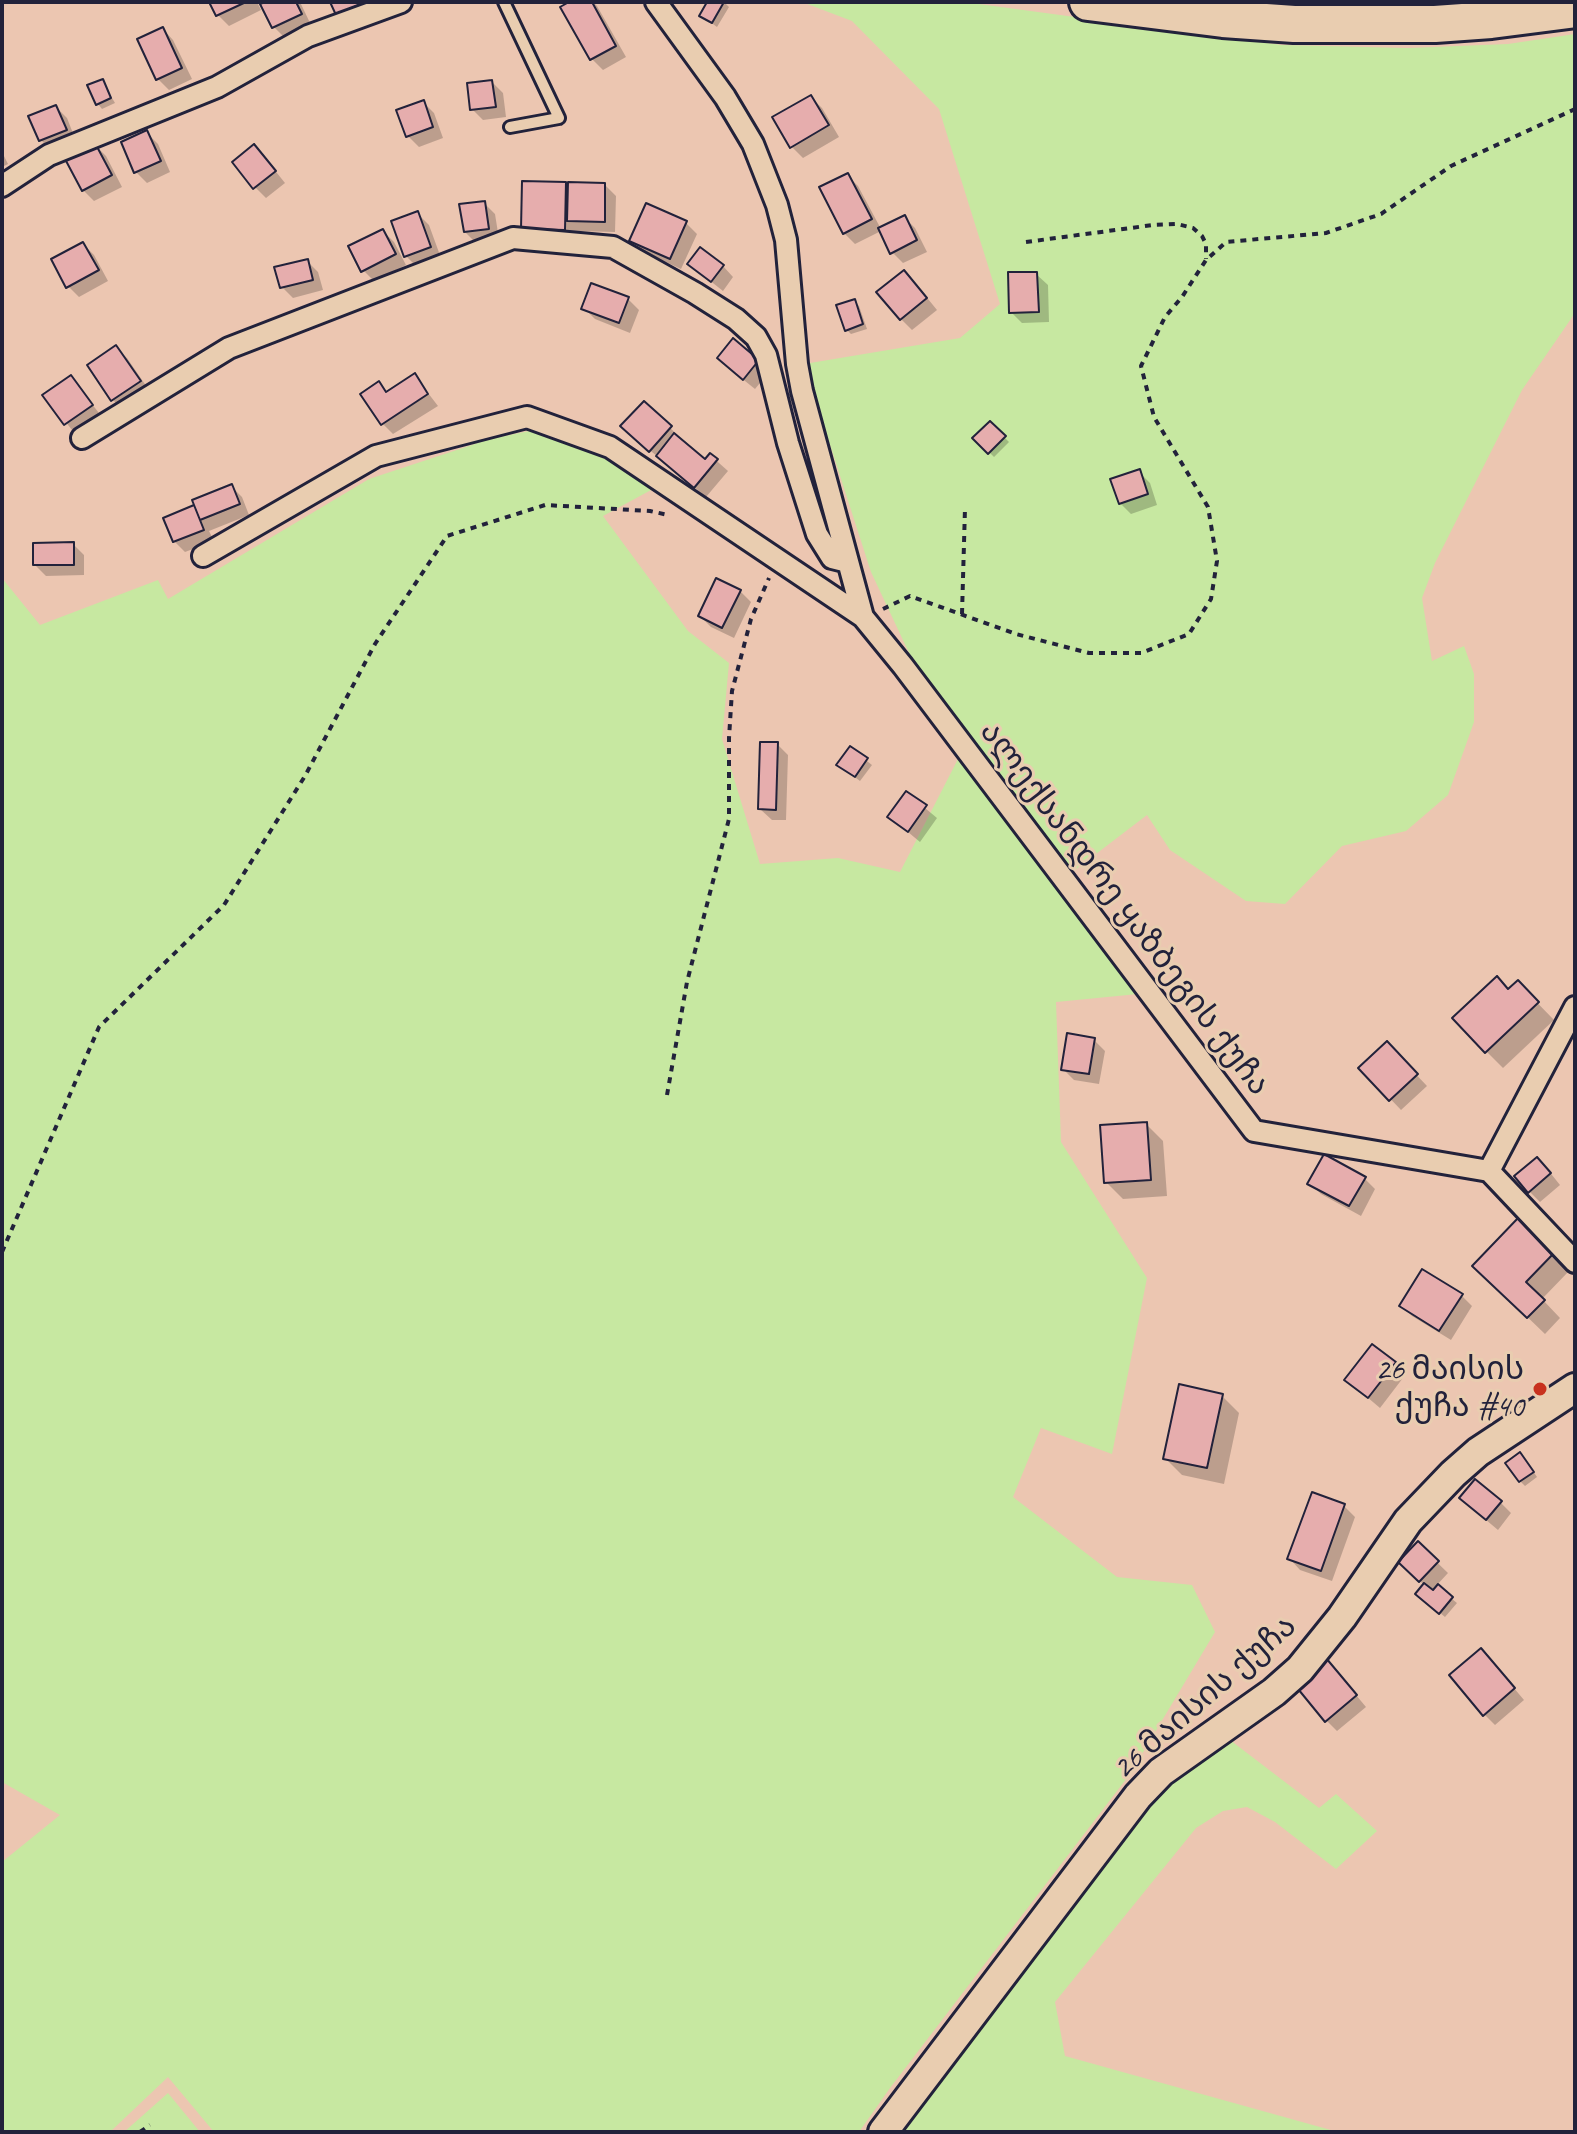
<!DOCTYPE html>
<meta charset="utf-8">
<style>
body{margin:0}
#map{position:relative;width:1577px;height:2134px;overflow:hidden;background:#ecc6b1;font-family:Caveat,sans-serif}
canvas{display:block}
.frame{position:absolute;inset:0;border:4px solid #22223b;pointer-events:none}
</style>
<div id="map">
<canvas width="1577" height="2134"></canvas>
<div class="frame"></div>
</div>
<script>
const c = document.querySelector('canvas').getContext('2d');
c.lineJoin = 'round';
function fillPath(path, color) { c.fillStyle = color; c.fill(path, 'evenodd'); }
const toPath = rows => new Path2D(rows.map(r => 'M' + r).join(''));
function stroke(path, color, width, dash) { c.strokeStyle = color; c.lineWidth = width; c.lineCap = dash ? 'butt' : 'round'; c.setLineDash(dash || []); c.stroke(path); }
function drawText(font, color, halo, rows, align = 'center') {
  c.font = font + ' Caveat,"Noto Sans Georgian",sans-serif'; c.lineWidth = 6; c.setLineDash([]); c.textBaseline = 'middle'; c.strokeStyle = halo; c.fillStyle = color; for (const [text, x, y, turn = 0] of rows) {
    c.save(); c.translate(x, y); c.rotate((+turn || 0) * Math.PI / 180); c.textAlign = isNaN(turn) ? turn : align; if (halo) c.strokeText(text, 0, 0); c.fillText(text, 0, 0); c.restore();
  }
}
fillPath(toPath([
 [802,2,964,2,1282,45,1408,48,1508,44,1575,34,1575,313,1522,390,1435,563,1422,598,1432,661,1464,646,1474,674,1474,722,1448,795,1406,831,1342,846,1285,904,1246,901,1170,850,1147,815,1075,870,1052,877,1138,994,1056,1002,1061,1142,1147,1278,1112,1454,1041,1428,1013,1497,1117,1577,1192,1585,1215,1632,1130,1774,890,2088,859,2132,214,2132,168,2077,110,2132,2,2132,2,1862,60,1815,2,1782,2,578,40,625,158,580,168,599,369,479,490,439,534,430,604,457,653,489,603,516,688,631,729,663,722,739,760,864,838,858,900,872,958,759,975,745,910,655,871,572,804,364,960,338,1000,304,939,109,852,21],
 [1230,1740,1319,1808,1336,1794,1377,1831,1336,1869,1275,1822,1247,1807,1223,1811,1196,1828,1055,2002,1065,2056,1338,2132,902,2132,1160,1792],
 [168,2093,200,2132,124,2132]
]), '#c7e8a1');
fillPath(toPath([
 [212,2,257,2,261,10,229,26,218,15],
 [269,2,300,2,311,25,285,38,274,27],
 [333,2,365,2,370,16,349,25,338,14],
 [573,2,593,2,597,6,626,57,603,70,592,59,563,8],
 [710,2,724,2,729,7,717,27,702,16],
 [163,29,173,40,192,79,169,90,158,79],
 [102,81,115,103,102,109,98,104],
 [492,82,503,93,506,117,483,120,472,109],
 [811,97,822,108,839,137,803,158,792,147],
 [423,102,434,113,443,138,419,147,408,136],
 [56,107,67,118,76,141,52,151,41,140],
 [147,133,158,144,170,172,147,183,136,172],
 [95,145,106,156,122,187,94,201,83,190],
 [2,152,8,164,2,167],
 [265,158,285,183,266,198,255,187],
 [847,175,858,186,881,229,904,217,915,228,927,252,903,263,892,252,881,231,855,244,844,233],
 [524,183,605,185,616,196,615,232,575,231,575,241,523,228],
 [484,203,495,214,499,239,476,243,465,232],
 [418,214,429,225,441,258,417,267,406,256],
 [686,223,697,234,681,269,642,251,631,240],
 [383,231,394,242,406,265,374,281,363,270],
 [83,244,94,255,108,281,79,297,68,286],
 [307,261,318,272,323,290,293,298,282,287],
 [689,264,723,266,733,277,723,291],
 [1036,274,1048,285,1049,322,1022,323,1011,312],
 [915,283,937,310,912,330,901,319],
 [628,299,639,310,630,333,595,319,584,308],
 [854,301,859,306,867,329,851,334,846,329],
 [734,341,769,372,755,389,730,369],
 [116,348,127,358,151,393,124,411,113,400,90,365],
 [415,376,438,406,393,434,382,423,379,384,388,393],
 [71,377,102,417,76,435,45,396],
 [644,404,681,438,680,440,705,462,710,455,728,471,706,497,634,437],
 [990,423,1009,442,994,457,975,438],
 [1139,472,1150,483,1157,505,1131,514,1120,503],
 [231,486,242,497,249,515,209,531,214,541,185,552,174,541,197,506],
 [73,544,84,555,84,575,46,576,35,565],
 [740,591,751,602,734,638,711,627,700,616],
 [777,744,788,755,786,820,772,820,760,809],
 [850,748,872,765,860,781,844,769],
 [907,793,937,818,920,842,890,817],
 [1518,983,1554,1020,1503,1068,1486,1051,1509,992],
 [1094,1040,1105,1051,1099,1084,1074,1080,1063,1069],
 [1387,1044,1427,1086,1401,1110,1361,1068],
 [1146,1124,1163,1141,1167,1196,1123,1199,1106,1182],
 [1548,1170,1560,1185,1540,1202,1529,1191],
 [1364,1178,1375,1189,1361,1216,1321,1194,1310,1183],
 [1519,1220,1570,1270,1542,1299,1560,1318,1545,1334,1492,1283],
 [1461,1295,1472,1306,1451,1340,1412,1316,1401,1305],
 [1395,1363,1406,1374,1380,1408,1347,1380],
 [1222,1396,1239,1413,1224,1484,1182,1475,1165,1458],
 [1525,1459,1537,1477,1525,1486,1520,1481],
 [1501,1503,1511,1513,1498,1530,1473,1509],
 [1344,1506,1355,1517,1332,1581,1300,1570,1290,1559],
 [1418,1544,1448,1573,1436,1586,1457,1603,1445,1617,1423,1599,1425,1586,1401,1562],
 [1492,1662,1524,1700,1495,1725,1484,1714],
 [1336,1671,1366,1707,1337,1731,1326,1720]
]), '#0003');
const building = toPath([
 [209,2,246,2,216,16,209,2],
 [265,2,296,2,302,14,272,28,260,4,265,2],
 [330,2,360,2,361,4,336,15,330,2],
 [569,2,592,2,616,46,590,60,560,7,569,2],
 [707,2,724,2,712,23,699,16,707,2],
 [163,27,182,68,156,80,137,39,163,27],
 [103,79,111,98,96,105,87,85,103,79],
 [492,80,496,107,470,110,467,83,492,80],
 [811,95,829,125,790,148,772,117,811,95],
 [424,100,433,127,406,137,396,110,424,100],
 [56,105,67,130,39,141,28,116,56,105],
 [147,130,161,161,134,173,121,142,147,130],
 [95,143,112,175,82,191,65,159,95,143],
 [254,144,276,171,253,189,232,162,254,144],
 [848,173,872,219,843,234,819,187,848,173],
 [522,181,566,182,565,230,521,229,522,181],
 [568,182,605,183,605,222,567,221,568,182],
 [485,201,489,229,464,232,459,204,485,201],
 [646,203,687,221,670,259,629,241,646,203],
 [418,211,431,247,404,257,391,221,418,211],
 [905,215,917,240,890,254,878,228,905,215],
 [383,229,396,254,361,272,348,246,383,229],
 [83,242,99,270,66,288,51,259,83,242],
 [700,247,724,265,711,282,687,264,700,247],
 [308,259,313,280,280,288,274,267,308,259],
 [904,270,927,298,900,320,876,292,904,270],
 [1008,272,1037,272,1039,312,1009,313,1008,272],
 [591,283,629,297,619,323,581,309,591,283],
 [855,299,863,324,845,331,836,305,855,299],
 [733,338,759,360,743,380,717,358,733,338],
 [116,345,141,381,111,401,87,365,116,345],
 [415,373,428,394,381,425,360,394,379,381,386,392,415,373],
 [71,375,93,405,64,425,42,395,71,375],
 [644,401,672,426,649,452,620,426,644,401],
 [990,421,1006,436,988,454,972,438,990,421],
 [674,433,705,459,710,453,718,459,694,488,656,456,674,433],
 [1140,469,1148,494,1119,504,1110,479,1140,469],
 [232,484,240,504,200,520,192,500,232,484],
 [194,505,204,530,173,542,163,518,194,505],
 [74,542,74,565,33,565,33,543,74,542],
 [716,578,741,590,722,628,698,616,716,578],
 [760,742,778,742,776,810,758,809,760,742],
 [850,746,868,758,855,777,836,765,850,746],
 [906,791,927,805,908,832,887,817,906,791],
 [1497,976,1508,989,1518,980,1539,1002,1485,1053,1452,1018,1497,976],
 [1067,1033,1095,1038,1089,1074,1061,1070,1067,1033],
 [1387,1041,1418,1074,1389,1101,1358,1068,1387,1041],
 [1147,1122,1151,1180,1104,1183,1100,1125,1147,1122],
 [1324,1154,1366,1177,1349,1206,1307,1184,1324,1154],
 [1537,1157,1551,1173,1528,1193,1514,1176,1537,1157],
 [1519,1217,1555,1252,1526,1282,1545,1300,1527,1318,1472,1266,1519,1217],
 [1422,1269,1463,1294,1439,1331,1399,1306,1422,1269],
 [1372,1344,1396,1362,1368,1398,1344,1380,1372,1344],
 [1179,1384,1223,1394,1207,1468,1163,1459,1179,1384],
 [1520,1452,1534,1472,1519,1482,1505,1463,1520,1452],
 [1475,1479,1502,1501,1486,1520,1459,1498,1475,1479],
 [1312,1492,1345,1504,1321,1571,1287,1559,1312,1492],
 [1418,1541,1439,1561,1419,1582,1398,1562,1418,1541],
 [1424,1583,1433,1590,1438,1584,1453,1597,1439,1614,1415,1594,1424,1583],
 [1481,1648,1515,1688,1483,1716,1449,1675,1481,1648],
 [1326,1658,1357,1695,1325,1722,1294,1684,1326,1658]
]);
fillPath(building, '#e6adad');
stroke(building, '#22223b', 2);
const lane = toPath([
 [504,2,559,118,510,127]
]);
const street = toPath([
 [656,2,725,97,753,144,777,205,786,240,797,364,802,391,863,617],
 [2,186,49,155,217,87,308,36,401,2],
 [82,438,229,348,513,238,613,247,695,293,736,319,756,337,766,355,788,443,817,534,832,558,848,562],
 [203,556,376,456,527,417,610,447,863,617,903,666,1254,1131,1489,1171],
 [1489,1171,1575,1007],
 [1489,1171,1575,1262]
]);
const secondary = toPath([
 [883,2132,1138,1796,1161,1772,1274,1692,1300,1669,1342,1617,1408,1521,1453,1474,1478,1452,1575,1388]
]);
const highway = toPath([
 [1088,2,1223,19,1294,24,1435,24,1491,20,1575,9]
]);
stroke(lane, '#22223b', 16);
stroke(street, '#22223b', 26);
stroke(secondary, '#22223b', 34);
stroke(highway, '#22223b', 42);
stroke(toPath([
 [1026,242,1153,225,1177,224,1193,228,1202,236,1206,244,1206,259],
 [883,609,910,596,1016,634,1089,653,1141,653,1189,634,1211,599,1217,561,1208,507,1154,417,1141,366,1165,317,1182,297,1206,260,1226,242,1326,233,1381,214,1451,166,1575,109],
 [962,614,965,508],
 [667,1095,687,982,729,819,729,738,732,691,751,619,769,578],
 [2,1252,99,1027,224,905,305,776,375,644,447,536,545,505,650,511,668,515],
 [140,2132,150,2125]
]), '#22223b', 4, [6, 6]);
stroke(lane, '#e9cdb0', 10);
stroke(street, '#e9cdb0', 20);
stroke(secondary, '#e9cdb0', 28);
stroke(highway, '#e9cdb0', 36);
for (const [x, y, r, color] of [
 [1540,1389,8,"#c8321e"]
]) { const dot = new Path2D(); dot.arc(x, y, r, 0, 2 * Math.PI); c.fillStyle = color; c.fill(dot); stroke(dot, '#e9cdb0', 3); }
drawText('32px', '#22223b', '#e9cdb0', [
 ["ალექსანდრე ყაზბეგის ქუჩა",1124,909,53],
 ["26 მაისის ქუჩა",1205,1698,-41]
]);
drawText('32px', '#22223b', '#e9cdb0', [
 ["26 მაისის",1524,1371],
 ["ქუჩა #40",1524,1408]
], 'right');
</script>
